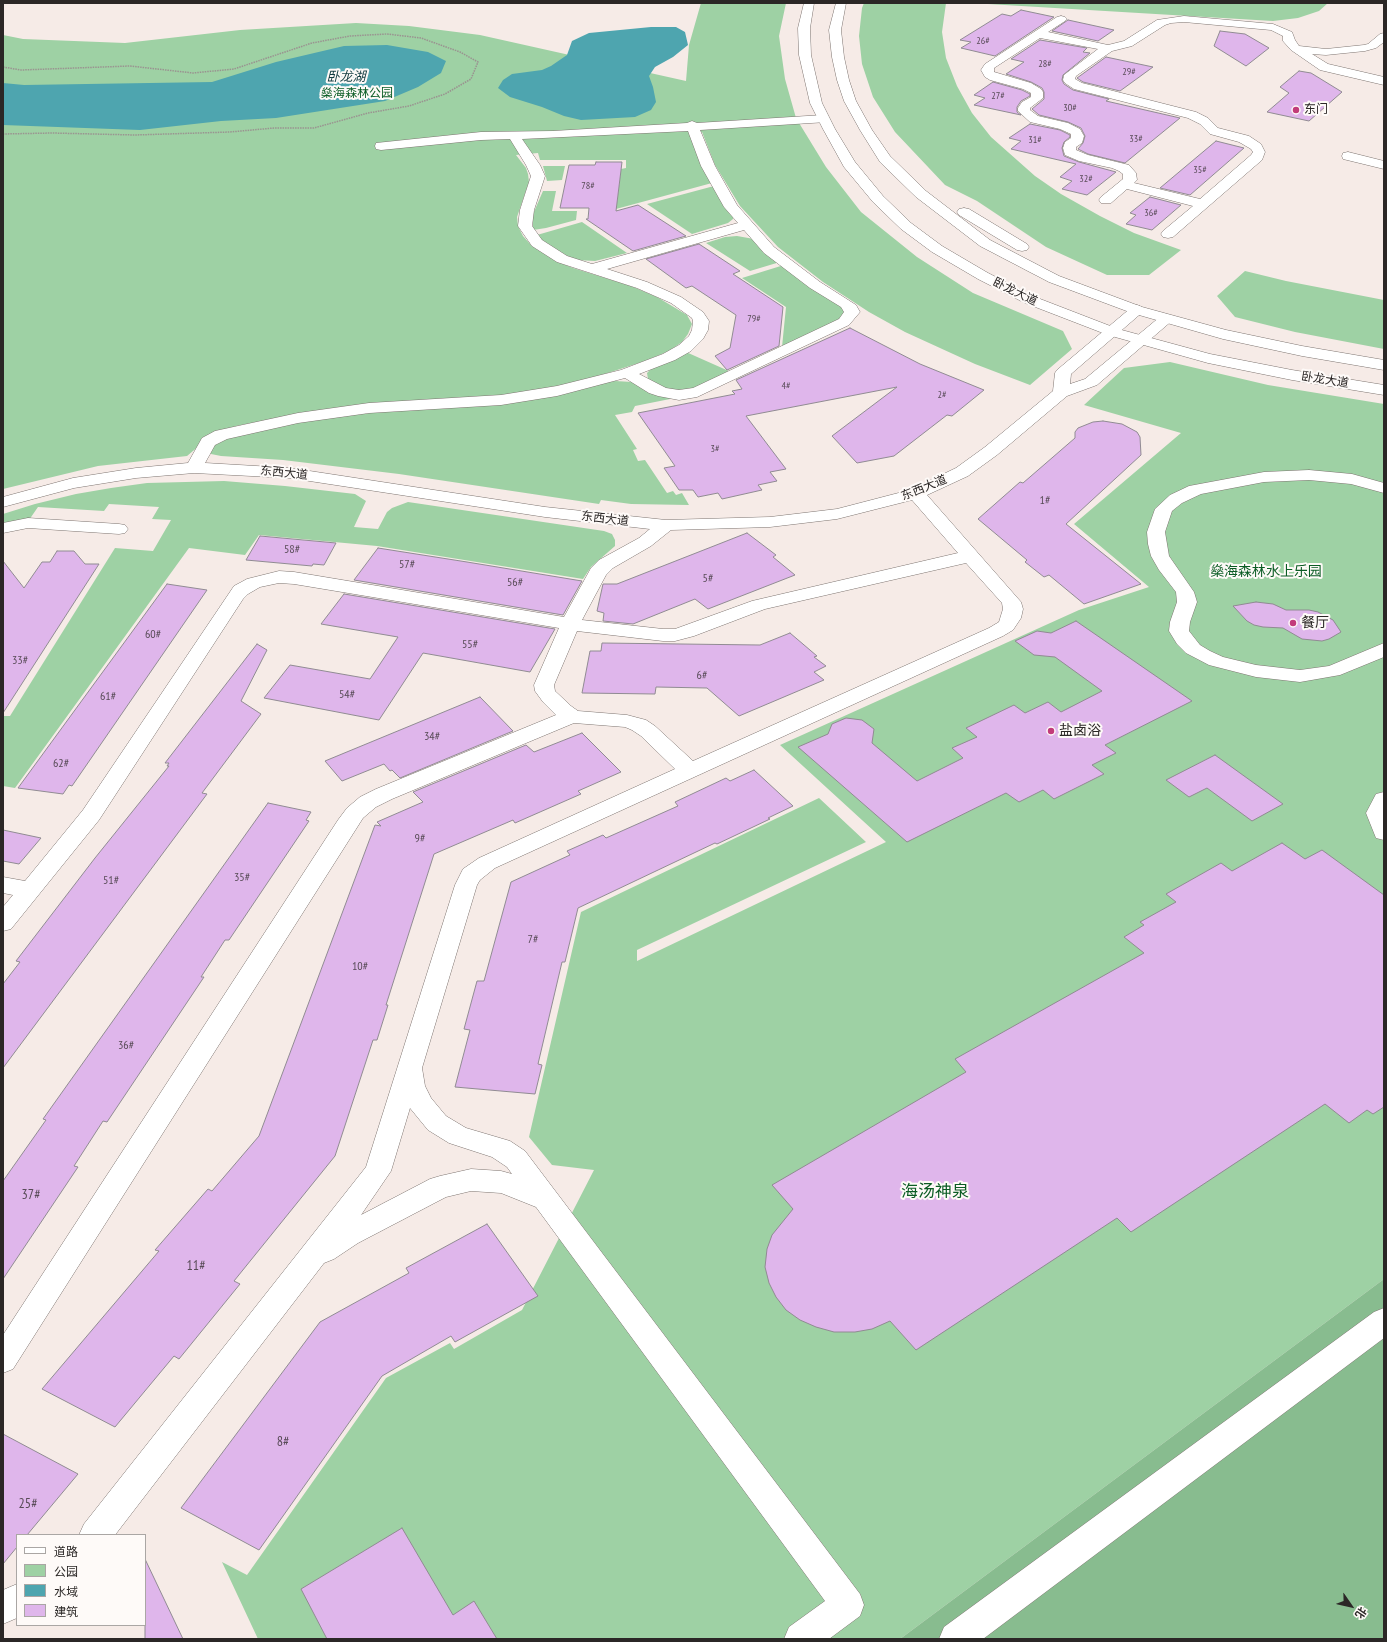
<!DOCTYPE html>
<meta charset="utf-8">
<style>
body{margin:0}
#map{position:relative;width:1387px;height:1642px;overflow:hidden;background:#f6ebe7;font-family:"PT Sans Narrow","Noto Sans SC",sans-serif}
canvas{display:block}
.frame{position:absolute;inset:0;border:4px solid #2b2726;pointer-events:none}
.legend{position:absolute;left:16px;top:1534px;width:130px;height:92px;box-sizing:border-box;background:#fefaf8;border:1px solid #aaa6a4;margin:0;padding:5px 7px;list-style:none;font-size:12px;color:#2b2726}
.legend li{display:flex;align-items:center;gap:8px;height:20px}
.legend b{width:20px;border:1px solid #aaa6a4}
.north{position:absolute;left:1331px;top:1586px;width:40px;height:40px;-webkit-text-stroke:3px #fefaf8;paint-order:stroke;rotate:124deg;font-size:11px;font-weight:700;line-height:16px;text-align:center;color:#2b2726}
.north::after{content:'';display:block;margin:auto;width:14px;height:18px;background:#2b2726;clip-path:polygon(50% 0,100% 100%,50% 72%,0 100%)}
</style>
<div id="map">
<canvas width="1387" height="1642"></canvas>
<div class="frame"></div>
<ul class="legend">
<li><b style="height:5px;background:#fff"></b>道路</li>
<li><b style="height:11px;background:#9ed1a4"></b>公园</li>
<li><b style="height:11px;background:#4ea5af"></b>水域</li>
<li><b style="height:11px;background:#dfb6eb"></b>建筑</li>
</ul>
<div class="north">北</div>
</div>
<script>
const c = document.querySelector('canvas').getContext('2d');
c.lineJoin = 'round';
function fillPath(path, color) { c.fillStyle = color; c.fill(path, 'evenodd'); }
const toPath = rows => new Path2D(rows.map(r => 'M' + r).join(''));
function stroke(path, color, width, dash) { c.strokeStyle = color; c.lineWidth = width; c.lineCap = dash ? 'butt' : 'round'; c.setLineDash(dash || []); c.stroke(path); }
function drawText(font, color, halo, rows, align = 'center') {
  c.font = font + ' "PT Sans Narrow","Noto Sans SC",sans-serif'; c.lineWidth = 4; c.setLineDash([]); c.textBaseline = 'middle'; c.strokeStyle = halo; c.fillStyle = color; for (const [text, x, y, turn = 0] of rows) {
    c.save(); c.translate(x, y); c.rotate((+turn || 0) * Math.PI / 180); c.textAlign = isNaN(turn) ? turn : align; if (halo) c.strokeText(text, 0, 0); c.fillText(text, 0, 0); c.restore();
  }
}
fillPath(toPath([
 [701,3,786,3,779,36,785,79,796,118,826,167,861,212,917,257,973,293,1063,331,1072,349,1030,385,975,364,905,332,869,312,823,282,778,247,740,206,715,165,702,132,689,134,712,183,616,209,621,169,626,168,626,160,540,160,538,153,516,155,526,168,528,174,529,182,517,217,518,226,523,236,531,245,556,261,573,268,631,286,657,297,687,315,692,324,688,334,682,342,669,351,645,361,583,381,500,397,305,413,236,426,212,435,187,456,98,466,3,489,3,35,23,39,125,43,240,30,356,23,409,26,480,35,686,81,689,45],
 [864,3,946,3,942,32,946,58,957,86,972,113,991,137,1035,176,1061,194,1100,216,1134,233,1181,250,1149,275,1107,275,1046,247,977,201,945,185,895,132,873,97,862,64,859,36,862,8],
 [971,3,1328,3,1319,11,1298,18,1273,21],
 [543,166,565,166,562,180,547,181],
 [714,186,733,215,733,219,728,223,692,234,647,204],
 [543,191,556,191,552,211,577,211,576,220,546,228,533,230,533,214],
 [582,222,627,253,595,261,577,260,570,258,543,241,537,235],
 [737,236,754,239,780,262,750,271,706,243,725,237],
 [784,265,845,310,840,320,782,347,786,307,742,278],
 [1245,271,1286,281,1384,300,1384,349,1295,332,1235,317,1217,296],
 [686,352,731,372,697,388,670,391,648,379,647,373,651,369],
 [1170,362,1268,385,1384,404,1384,1279,900,1639,258,1639,222,1562,247,1575,386,1378,450,1343,454,1349,522,1310,594,1170,552,1165,529,1137,581,912,819,798,866,842,637,950,637,961,886,842,780,745,1079,610,1149,587,1074,524,1181,433,1084,405,1124,368],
 [615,381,632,382,675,398,635,406,632,412,615,415,637,449,633,450,638,461,645,460,667,493,673,491,676,495,682,493,689,505,631,504,601,500,599,504,399,474,283,460,221,456,211,454,208,449,219,439,270,426],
 [224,481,285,486,355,494,366,501,354,527,378,529,387,512,392,508,408,502,604,531,612,534,615,540,615,546,591,567,583,579,377,546,259,535,245,555,189,548,15,788,3,786,3,716,10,716,115,548,153,551,171,520,152,519,159,507,109,504,104,511,38,507,29,520,3,525,3,514,35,504,76,494,111,488,147,483]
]), '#9ed1a4');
fillPath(toPath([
 [1384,1279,1384,1639,900,1639]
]), '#88bc8f');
fillPath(toPath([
 [651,27,676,27,685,32,688,45,673,57,655,67,649,76,653,87,656,102,651,110,635,117,581,120,564,116,542,107,510,97,498,88,503,80,512,74,542,70,551,66,567,55,572,41,589,33],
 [387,45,428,52,446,61,441,73,418,87,385,101,276,118,221,121,140,130,3,125,3,83,24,85,212,82,276,62,344,46]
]), '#4ea5af');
const building = toPath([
 [1021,10,1054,17,995,56,961,48,971,42,960,40,1002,14,1011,16,1021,10],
 [1068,20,1114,30,1098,41,1052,31,1068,20],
 [1220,31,1245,34,1269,48,1246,66,1214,46,1220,31],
 [1040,40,1087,48,1083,52,1090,53,1063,75,1062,80,1064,84,1073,90,1109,99,1106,101,1180,118,1125,163,1088,154,1078,149,1083,143,1085,136,1081,128,1068,122,1039,115,1032,109,1044,99,1044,92,1042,88,1031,82,1006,74,1024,62,1011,59,1040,40],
 [1106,57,1153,67,1120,91,1083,82,1077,78,1106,57],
 [1299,71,1311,73,1342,92,1309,121,1267,112,1289,93,1280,87,1299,71],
 [993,82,1022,90,1030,94,1030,96,1021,101,1017,107,1017,112,1021,115,974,105,985,98,974,95,993,82],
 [1030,124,1060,130,1070,135,1070,137,1064,142,1062,148,1064,156,1079,162,1116,172,1087,195,1062,189,1072,181,1060,177,1076,164,1011,149,1021,141,1009,138,1030,124],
 [1216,141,1244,148,1190,195,1160,188,1216,141],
 [596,162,622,162,616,211,638,205,686,236,633,251,586,219,588,219,589,208,560,208,569,165,595,165,596,162],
 [1150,197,1181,205,1152,230,1126,224,1136,215,1130,213,1150,197],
 [699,244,740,271,733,274,783,307,779,346,727,370,715,356,730,348,736,315,692,286,686,288,646,259,699,244],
 [850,328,920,364,984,390,952,416,947,415,894,456,857,463,832,436,897,387,746,416,786,469,770,472,777,481,758,485,762,490,722,499,718,493,698,497,693,490,679,490,664,468,675,466,638,413,735,394,732,391,742,389,736,380,850,328],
 [1103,421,1122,424,1137,432,1140,437,1141,455,1066,524,1141,584,1084,604,1049,575,1044,577,1025,562,1027,560,978,519,1020,482,1023,483,1075,438,1075,432,1078,428,1093,422,1103,421],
 [747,533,776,555,773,557,795,575,708,609,695,599,633,624,603,621,604,613,597,611,603,584,617,584,747,533],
 [260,536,336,543,324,565,313,564,312,566,246,560,260,536],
 [378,548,467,562,582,581,563,615,354,580,378,548],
 [57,551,74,551,85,564,99,564,3,713,3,561,24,588,42,562,50,562,57,551],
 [167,584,207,590,72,786,69,785,63,794,18,788,167,584],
 [344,594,555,629,530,672,423,653,379,720,264,698,290,665,370,679,398,637,321,624,344,594],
 [1256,602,1273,604,1286,610,1309,610,1318,612,1333,620,1341,632,1329,639,1322,641,1302,639,1283,628,1263,627,1254,625,1247,621,1233,606,1256,602],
 [1076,621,1192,701,1105,745,1116,753,1092,765,1104,774,1054,799,1043,790,1019,802,1006,793,907,842,798,747,828,734,832,724,846,718,862,720,874,729,872,743,917,781,963,758,952,748,977,737,966,728,1014,705,1025,713,1048,702,1061,712,1102,691,1055,657,1034,655,1015,641,1037,631,1051,633,1076,621],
 [790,633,817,656,814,657,826,666,814,672,824,680,739,716,707,688,656,687,655,694,582,693,590,651,601,651,602,643,760,645,790,633],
 [257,644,267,650,241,701,261,714,202,793,207,794,3,1068,3,984,20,962,16,961,95,858,169,766,167,766,169,763,165,763,257,644],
 [480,697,513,731,400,778,392,770,390,771,384,764,342,781,325,761,480,697],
 [582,733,621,772,578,791,581,794,515,823,513,820,434,854,386,1005,388,1005,377,1040,373,1040,335,1156,234,1281,240,1284,179,1359,174,1356,115,1427,42,1389,159,1251,155,1250,208,1189,212,1191,259,1136,375,825,381,826,377,822,423,802,413,792,526,745,534,752,582,733],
 [1215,755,1283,804,1252,821,1207,788,1189,797,1166,780,1215,755],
 [754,770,793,806,768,818,770,819,717,844,715,843,578,908,565,962,562,962,538,1064,542,1065,535,1094,455,1087,470,1030,464,1029,477,981,484,981,511,882,570,855,567,851,603,835,606,838,678,806,675,802,726,778,730,781,754,770],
 [268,803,311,812,306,820,309,821,229,940,225,940,201,977,204,977,107,1122,103,1121,74,1166,78,1167,3,1279,3,1181,46,1120,43,1119,268,803],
 [3,830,41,838,19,864,3,861,3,830],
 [1282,843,1305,859,1322,850,1384,895,1384,1107,1373,1114,1367,1110,1349,1123,1325,1104,1131,1232,1117,1218,916,1350,890,1321,872,1329,855,1332,834,1332,816,1327,800,1320,786,1310,776,1297,769,1283,765,1267,767,1249,772,1235,793,1209,772,1185,966,1072,955,1059,1144,953,1124,937,1144,925,1140,922,1176,902,1166,894,1221,863,1232,871,1282,843],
 [487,1224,538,1296,455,1342,451,1336,382,1376,259,1550,181,1508,320,1322,409,1273,406,1268,487,1224],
 [3,1434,78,1474,27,1535,17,1535,17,1547,3,1564,3,1434],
 [402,1528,453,1615,474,1601,497,1639,327,1639,301,1589,402,1528],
 [145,1559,183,1639,145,1639,145,1559]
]);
fillPath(building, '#dfb6eb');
stroke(building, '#908b92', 1);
const minor = toPath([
 [1061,16,1065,17,1067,19,1065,21,1048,32,1108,45,1124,41,1157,20,1184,16,1273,24,1292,32,1295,40,1299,46,1326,49,1364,45,1368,44,1380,34,1384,33,1384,42,1376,48,1365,51,1326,55,1312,54,1328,64,1384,77,1384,85,1320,70,1291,50,1283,41,1283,36,1271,30,1184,22,1171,23,1165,25,1132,46,1112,51,1076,76,1075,79,1082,83,1196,112,1208,118,1218,128,1249,136,1261,144,1265,152,1262,160,1173,237,1168,238,1163,237,1161,234,1163,231,1193,206,1127,189,1111,203,1101,203,1099,200,1101,197,1123,179,1123,174,1119,171,1112,168,1079,161,1065,155,1063,148,1065,142,1071,138,1071,134,1060,129,1030,122,1018,111,1018,108,1022,102,1031,97,1031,93,1023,89,990,80,985,77,981,70,985,64,1057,17,1061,16],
 [1040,38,1098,49,1064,75,1063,80,1065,83,1074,89,1188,118,1200,124,1210,134,1239,142,1251,149,1253,152,1251,155,1200,199,1134,183,1137,180,1136,173,1129,165,1088,155,1076,150,1076,147,1082,143,1084,136,1080,129,1068,123,1038,116,1030,110,1030,108,1043,98,1043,92,1041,89,1031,83,994,72,994,68,1040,38],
 [823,115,827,116,829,119,827,122,700,130,715,166,737,205,774,247,820,282,856,305,860,312,849,325,697,397,679,400,658,396,649,393,625,378,557,396,501,405,369,413,298,423,227,439,215,445,205,463,290,468,545,507,666,520,770,517,837,509,910,490,956,468,985,447,1053,391,1055,373,1057,370,1132,307,1137,305,1142,307,1145,310,1071,374,1070,384,1085,379,1161,316,1166,314,1171,316,1174,319,1097,385,1067,396,997,455,968,476,927,495,1021,602,1023,609,1021,618,1013,630,1003,636,495,868,480,880,477,885,422,1068,425,1086,431,1098,446,1116,466,1128,510,1141,525,1151,860,1594,864,1605,860,1616,829,1639,784,1639,789,1627,825,1601,536,1207,501,1193,471,1191,446,1197,358,1243,334,1259,324,1263,115,1535,79,1535,84,1524,366,1167,455,885,463,869,479,858,675,769,641,736,632,730,625,727,574,723,392,799,376,807,363,818,13,1369,3,1373,3,1335,338,820,347,808,360,797,376,789,556,715,543,702,535,691,534,685,559,628,294,584,279,583,260,587,248,594,243,599,99,820,11,929,3,931,3,907,13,895,3,893,3,877,25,881,83,810,234,586,247,579,279,571,294,572,564,617,591,568,599,560,639,538,650,529,545,517,290,478,194,473,136,478,74,488,3,507,3,497,73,478,136,468,188,463,202,438,215,431,298,413,369,403,501,395,557,386,621,370,663,354,679,345,689,336,692,330,693,321,692,318,671,303,637,288,557,262,532,246,518,226,520,210,531,176,526,165,510,139,481,140,381,150,376,149,375,146,376,143,481,132,553,131,687,123,692,121,697,123,823,115],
 [688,131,701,166,724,207,738,223,592,264,567,256,542,240,532,226,534,210,545,176,540,165,522,139,688,131],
 [744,230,764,253,810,288,841,307,844,312,839,319,693,388,679,390,666,388,639,374,675,360,691,351,703,339,708,330,709,321,703,312,681,297,647,282,607,269,744,230],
 [912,500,958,553,752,601,675,629,663,629,582,620,606,575,613,568,651,546,671,530,770,527,837,519,912,500],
 [966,563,1002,603,1003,609,999,622,989,628,693,761,655,726,646,720,627,715,578,711,571,706,555,691,554,685,577,631,663,641,675,641,694,636,765,609,966,563],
 [410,1108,428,1130,449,1143,492,1157,507,1167,512,1174,501,1171,471,1169,440,1176,430,1179,361,1215,391,1171,410,1108],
 [1348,152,1384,161,1384,169,1343,159,1342,156,1343,153,1348,152],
 [1309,470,1352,474,1384,483,1384,493,1351,484,1309,480,1264,482,1201,494,1182,503,1172,511,1165,532,1169,556,1194,592,1197,602,1190,622,1189,631,1200,645,1210,651,1223,657,1256,665,1300,670,1329,666,1384,643,1384,657,1340,675,1300,682,1256,677,1209,665,1186,653,1177,644,1169,631,1170,622,1177,602,1176,592,1159,570,1151,556,1148,544,1147,532,1155,509,1170,495,1189,486,1264,472,1309,470],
 [28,518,119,524,125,525,128,529,125,533,119,534,28,528,3,533,3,523,28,518],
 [1384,792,1384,840,1376,838,1366,813,1376,794,1384,792],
 [1384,1308,1384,1338,983,1639,939,1639,944,1627,1374,1312,1384,1308],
 [17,1584,17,1618,3,1624,3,1590,17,1584]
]);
const major = toPath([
 [804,3,814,3,810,28,811,55,822,103,835,129,855,162,883,196,911,223,942,246,988,273,1035,297,1118,329,1210,354,1292,370,1384,385,1384,395,1292,380,1208,363,1108,335,1025,303,978,279,932,252,901,229,873,202,844,167,823,129,810,103,799,55,798,28,804,3],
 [836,3,846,3,841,30,844,57,849,80,856,101,872,130,890,156,926,191,990,240,1059,276,1142,307,1226,330,1302,346,1384,360,1384,370,1302,356,1223,339,1132,313,1049,282,980,246,916,197,880,162,860,130,844,101,837,80,832,57,829,30,836,3],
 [964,208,969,209,1027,244,1029,247,1027,250,1022,251,1017,250,959,215,957,212,959,209,964,208]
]);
stroke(minor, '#7e7571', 1);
stroke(major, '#7e7571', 1);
stroke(toPath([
 [3,67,21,70,130,66,193,73,234,69,312,43,350,36,387,34,421,38,460,52,478,62,471,79,445,94,409,106,368,113,314,128,274,128,230,132,135,135,52,133,3,134]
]), '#9a9290', 1.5, [1.5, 1]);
fillPath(minor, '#fff');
fillPath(major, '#fff');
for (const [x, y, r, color] of [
 [1296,110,4,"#c23b7a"],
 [1293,623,4,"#c23b7a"],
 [1051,731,4,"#c23b7a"]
]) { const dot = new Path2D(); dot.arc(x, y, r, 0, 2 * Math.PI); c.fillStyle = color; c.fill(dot); stroke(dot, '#fefaf8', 1.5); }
drawText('10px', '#584b57', null, [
 ["26#",983,41],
 ["28#",1045,64],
 ["29#",1129,72],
 ["27#",998,96],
 ["30#",1070,108],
 ["33#",1136,139],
 ["31#",1035,140],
 ["35#",1200,170],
 ["32#",1086,179],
 ["78#",588,186],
 ["36#",1151,213],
 ["79#",754,319],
 ["4#",786,386],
 ["2#",942,395],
 ["3#",715,449]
]);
drawText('12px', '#0b5c24', '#fefaf8', [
 ["燊海森林公园",357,94]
]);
drawText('12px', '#2b2726', '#fefaf8', [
 ["东门",1304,110]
], 'left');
drawText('12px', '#2b2726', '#fefaf8', [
 ["卧龙大道",1015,292,26],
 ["卧龙大道",1325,380,9],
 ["东西大道",284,473,6],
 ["东西大道",924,488,-22],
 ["东西大道",605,519,7]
]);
drawText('12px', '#584b57', null, [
 ["1#",1045,501],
 ["58#",292,550],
 ["57#",407,565],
 ["5#",708,579],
 ["56#",515,583],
 ["60#",153,635],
 ["55#",470,645],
 ["33#",20,661],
 ["6#",702,676],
 ["54#",347,695],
 ["61#",108,697],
 ["34#",432,737],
 ["62#",61,764],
 ["9#",420,839],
 ["35#",242,878],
 ["51#",111,881],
 ["7#",533,940],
 ["10#",360,967],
 ["36#",126,1046]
]);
drawText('italic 13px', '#133c41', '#fefaf8', [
 ["卧龙湖",346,77]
]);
drawText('14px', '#0b5c24', '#fefaf8', [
 ["燊海森林水上乐园",1266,572]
]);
drawText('14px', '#2b2726', '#fefaf8', [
 ["餐厅",1301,623],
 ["盐卤浴",1059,731]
], 'left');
drawText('14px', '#584b57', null, [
 ["37#",31,1195],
 ["11#",196,1266],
 ["8#",283,1442],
 ["25#",28,1504]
]);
drawText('17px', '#0b5c24', '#fefaf8', [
 ["海汤神泉",935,1192]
]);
</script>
